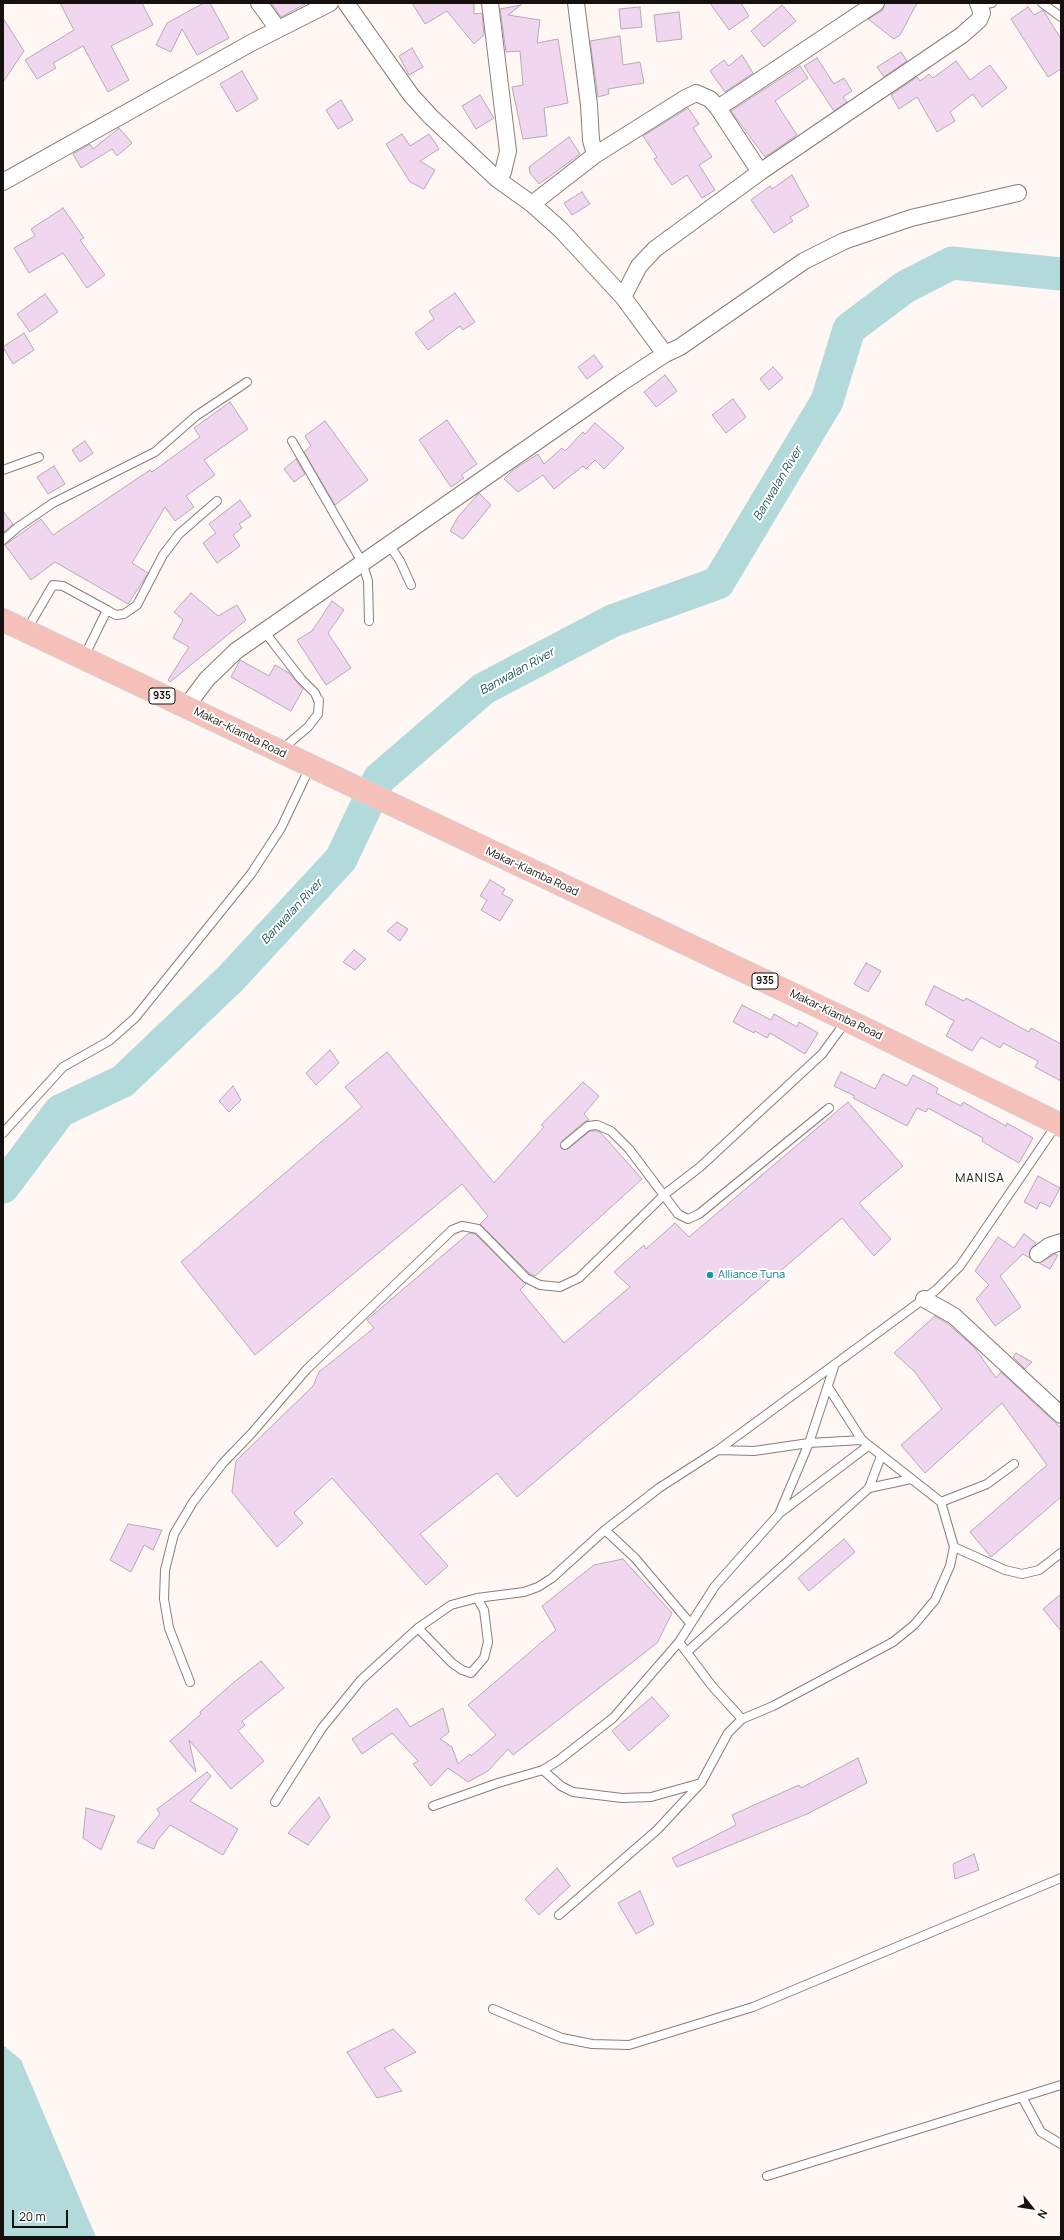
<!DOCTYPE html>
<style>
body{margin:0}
#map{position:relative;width:1064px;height:2240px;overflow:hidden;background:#fef7f4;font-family:Manrope,sans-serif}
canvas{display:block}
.frame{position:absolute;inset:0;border:4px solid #16110e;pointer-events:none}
.north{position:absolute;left:1012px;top:2188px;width:40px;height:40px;-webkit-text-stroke:3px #fff;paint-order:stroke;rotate:120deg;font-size:11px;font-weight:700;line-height:16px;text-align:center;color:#16110e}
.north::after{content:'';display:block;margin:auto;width:14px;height:18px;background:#16110e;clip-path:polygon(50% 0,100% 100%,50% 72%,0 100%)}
.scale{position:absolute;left:12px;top:2210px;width:56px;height:18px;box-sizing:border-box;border:2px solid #16110e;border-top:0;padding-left:5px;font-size:12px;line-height:14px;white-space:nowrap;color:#16110e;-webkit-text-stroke:3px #fff;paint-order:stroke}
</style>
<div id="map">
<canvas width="1064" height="2240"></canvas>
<div class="frame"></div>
<div class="north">N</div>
<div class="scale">20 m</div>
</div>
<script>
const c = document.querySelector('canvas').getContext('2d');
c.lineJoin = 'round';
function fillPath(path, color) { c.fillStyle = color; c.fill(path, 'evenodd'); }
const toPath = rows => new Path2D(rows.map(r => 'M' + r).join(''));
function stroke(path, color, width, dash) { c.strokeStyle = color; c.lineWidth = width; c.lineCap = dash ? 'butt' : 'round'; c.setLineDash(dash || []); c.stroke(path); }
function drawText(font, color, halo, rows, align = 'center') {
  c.font = font + ' Manrope,sans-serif'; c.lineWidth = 4; c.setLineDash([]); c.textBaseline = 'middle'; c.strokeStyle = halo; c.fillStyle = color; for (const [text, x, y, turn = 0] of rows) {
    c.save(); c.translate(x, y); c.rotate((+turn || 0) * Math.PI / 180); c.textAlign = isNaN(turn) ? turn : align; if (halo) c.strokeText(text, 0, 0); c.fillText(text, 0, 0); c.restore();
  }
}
fillPath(toPath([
 [3,2045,21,2060,96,2237,3,2237]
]), '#b2dada');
stroke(toPath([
 [3,1187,60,1111,123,1081,231,978,341,859,379,779,483,689,612,621,718,583,827,401,849,329,905,287,952,263,1061,274]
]), '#b2dada', 33);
const building = toPath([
 [60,3,142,3,153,25,111,46,129,80,108,92,83,46,53,63,56,68,37,79,25,60,74,30,60,3],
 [204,3,210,3,229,38,197,55,182,29,171,52,156,45,167,23,204,3],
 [271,3,307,3,281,17,271,3],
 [412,3,474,3,474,14,482,13,484,35,474,44,447,11,425,24,412,3],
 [710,3,741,3,749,16,729,30,710,3],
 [885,3,917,3,900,35,894,39,868,19,882,11,885,3],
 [521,5,508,15,540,20,537,43,558,39,568,103,544,108,547,136,523,139,512,87,523,85,520,51,506,52,500,9,521,5],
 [782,5,796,21,764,47,751,31,782,5],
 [640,7,642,27,621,29,619,9,640,7],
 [1028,7,1034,15,1043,10,1061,39,1061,69,1048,77,1011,19,1028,7],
 [679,12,682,39,657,42,654,15,679,12],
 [3,18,24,51,3,82,3,18],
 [620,36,623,65,640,62,644,83,608,89,609,94,598,97,590,41,620,36],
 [412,48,423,67,409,75,399,56,412,48],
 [901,52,907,61,884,77,877,67,901,52],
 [742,55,753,73,725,92,710,71,724,60,729,66,742,55],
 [817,58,834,84,844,78,852,91,843,97,847,102,834,111,804,66,817,58],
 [956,61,970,80,990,65,1007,88,982,107,973,94,950,112,955,121,937,132,917,97,899,109,891,95,917,77,920,81,929,74,933,78,956,61],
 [800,66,808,78,775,101,797,135,765,157,731,111,800,66],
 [242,71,258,99,237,112,220,84,242,71],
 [480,95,494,118,476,129,462,106,480,95],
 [341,100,353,120,338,129,326,110,341,100],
 [688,108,699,124,693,128,712,157,699,165,715,190,702,198,687,175,672,185,654,159,657,157,643,136,688,108],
 [119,128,132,143,117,156,112,149,81,168,73,154,90,144,93,149,119,128],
 [402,134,410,146,429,134,439,149,420,161,435,170,424,189,410,182,386,144,402,134],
 [569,137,580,154,539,184,530,173,529,167,569,137],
 [792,175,809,206,790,217,793,221,774,233,751,200,770,186,772,189,792,175],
 [582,192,590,204,572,215,564,203,582,192],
 [63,208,84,238,80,240,105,275,87,288,63,253,29,273,14,248,35,236,31,229,63,208],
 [455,293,475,322,463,330,460,326,428,350,415,333,434,319,429,311,455,293],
 [45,294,58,312,30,332,17,314,45,294],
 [24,333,34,350,13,364,3,347,24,333],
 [594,355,603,367,587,379,578,367,594,355],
 [773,367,783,378,769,390,760,379,773,367],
 [665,375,677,391,656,407,644,392,665,375],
 [733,399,746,417,726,433,712,415,733,399],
 [230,402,248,429,204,460,215,475,186,496,194,507,175,521,165,507,132,563,148,573,128,604,55,562,31,580,5,545,41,519,53,535,150,470,152,472,200,437,194,428,230,402],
 [447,420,477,464,461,475,464,478,451,487,419,440,447,420],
 [325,421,368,480,335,505,304,452,311,446,305,436,325,421],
 [595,423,624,448,604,469,595,460,586,469,583,466,554,489,543,475,518,492,504,479,513,470,538,454,544,464,562,448,565,451,583,432,585,434,595,423],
 [85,441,93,453,80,462,72,450,85,441],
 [296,459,305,474,294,482,284,469,296,459],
 [54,466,65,484,48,494,37,477,54,466],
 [479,493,491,505,463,539,450,531,458,517,479,493],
 [240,500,251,516,239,524,242,528,233,535,240,546,217,563,203,543,216,533,209,524,240,500],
 [3,511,13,524,3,533,3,511],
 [191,593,218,616,237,605,246,620,170,682,168,680,189,647,173,638,183,620,174,612,191,593],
 [332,601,344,610,328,633,351,668,326,685,297,640,312,631,332,601],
 [240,660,269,676,275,665,289,673,303,689,291,711,231,677,240,660],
 [490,880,505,889,502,894,513,900,500,921,481,910,487,900,480,896,490,880],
 [397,922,408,929,400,941,387,931,397,922],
 [354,950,366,959,355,970,343,962,354,950],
 [866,963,881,971,868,992,854,984,866,963],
 [934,986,964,1001,966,998,1029,1032,1031,1028,1061,1044,1061,1081,1035,1067,1038,1061,1003,1043,1000,1048,981,1037,972,1051,946,1036,954,1021,925,1004,934,986],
 [742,1005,771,1020,774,1014,797,1027,799,1022,818,1033,805,1054,770,1033,767,1038,755,1031,754,1033,733,1022,742,1005],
 [330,1050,339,1063,316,1085,306,1073,330,1050],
 [387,1052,494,1183,544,1127,541,1125,583,1082,599,1096,584,1114,589,1120,584,1122,562,1141,561,1148,568,1149,590,1131,596,1131,600,1132,642,1179,535,1276,529,1273,480,1224,488,1216,462,1184,255,1355,181,1262,362,1107,345,1087,387,1052],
 [841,1072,875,1089,883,1074,907,1086,913,1075,938,1088,936,1093,961,1106,963,1102,1006,1126,1007,1123,1033,1138,1019,1163,993,1148,982,1141,983,1138,928,1108,926,1112,917,1108,907,1126,853,1098,855,1096,834,1086,841,1072],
 [233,1086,241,1100,229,1112,219,1101,233,1086],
 [848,1102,903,1166,859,1203,891,1239,874,1256,842,1218,517,1497,497,1473,420,1534,448,1566,426,1585,332,1478,294,1513,303,1523,277,1547,232,1492,236,1461,313,1386,319,1372,374,1328,367,1320,469,1233,475,1234,526,1284,520,1290,564,1343,630,1287,614,1272,644,1245,646,1249,675,1223,689,1237,848,1102],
 [1038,1176,1060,1188,1050,1207,1040,1202,1037,1209,1024,1202,1038,1176],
 [1024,1234,1036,1243,1030,1250,1030,1258,1023,1254,1000,1276,1021,1307,995,1326,976,1299,989,1285,975,1271,998,1237,1014,1248,1024,1234],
 [1055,1254,1058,1255,1050,1269,1039,1263,1055,1254],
 [935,1316,948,1324,974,1347,996,1378,1001,1372,1061,1428,1061,1497,991,1557,970,1532,1047,1465,1002,1403,925,1473,901,1445,942,1409,914,1371,894,1353,935,1316],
 [1016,1353,1032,1362,1025,1369,1013,1357,1016,1353],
 [128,1524,162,1530,153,1550,144,1545,131,1572,110,1560,128,1524],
 [844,1539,855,1552,809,1591,798,1578,844,1539],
 [623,1559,672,1613,657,1643,513,1755,508,1749,488,1771,468,1782,448,1768,431,1786,413,1764,418,1761,392,1733,362,1754,352,1739,397,1708,410,1727,443,1708,449,1732,440,1739,452,1747,458,1764,470,1754,471,1756,496,1735,468,1705,556,1630,542,1606,594,1565,623,1559],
 [1061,1594,1061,1631,1043,1609,1061,1594],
 [261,1661,284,1688,242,1721,245,1725,238,1731,264,1761,231,1789,189,1740,196,1772,170,1741,201,1714,200,1712,233,1683,261,1661],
 [652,1697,669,1716,629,1751,612,1731,652,1697],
 [858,1758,867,1783,807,1814,677,1867,672,1858,736,1825,732,1815,799,1785,801,1788,858,1758],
 [207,1772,211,1776,190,1801,238,1829,223,1855,170,1825,157,1841,154,1849,137,1842,160,1814,157,1809,207,1772],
 [319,1797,330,1817,308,1845,288,1833,319,1797],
 [86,1808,115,1816,101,1850,83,1838,86,1808],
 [974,1854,979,1870,955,1879,953,1864,974,1854],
 [557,1868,570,1886,539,1915,525,1899,557,1868],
 [640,1891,654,1924,636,1934,618,1903,640,1891],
 [393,2029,416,2052,384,2068,402,2091,377,2098,347,2052,393,2029]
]);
fillPath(building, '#f0d7ef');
stroke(building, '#b5a9b4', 1);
const service = toPath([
 [1042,3,1061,17],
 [980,5,992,3],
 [292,441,362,562,368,581,369,621],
 [3,470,39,457],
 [3,540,18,527,53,503,155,452,196,416,247,382],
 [388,543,400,561,411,585],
 [26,631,53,585,63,586,107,610],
 [264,631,301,679,315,693,318,700,319,700,318,714,308,727,281,750],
 [84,657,107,610,116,615,124,614,137,605,163,555,179,534,217,501],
 [3,1133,63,1067,109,1041,135,1018,251,874,281,828,310,767],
 [565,1145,588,1126,597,1125,611,1131,629,1149,678,1214,688,1219,699,1214,829,1108],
 [718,1450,754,1451,809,1443,862,1440],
 [869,1488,911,1479],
 [941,1502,987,1484,1014,1464],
 [781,1512,868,1446],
 [605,1530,635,1558,690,1623],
 [954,1547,1005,1570,1022,1574,1039,1570,1061,1553],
 [418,1628,452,1663,462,1670,471,1673,484,1658,488,1642,484,1610,477,1598],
 [679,1642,712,1686,742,1719,773,1706,893,1642,914,1625,935,1600,950,1566,954,1547,941,1502,862,1440,828,1387],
 [688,1651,869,1488,881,1456],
 [190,1682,169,1628,164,1599,165,1570,174,1534,193,1502,223,1463,251,1434,307,1369,452,1230,462,1226,478,1229,526,1278,540,1285,560,1287,579,1278,665,1194,700,1167,822,1054,847,1020],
 [543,1770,561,1786,573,1792,622,1798,651,1797,701,1783,728,1733,742,1719],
 [275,1802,322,1728,361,1680,418,1628,451,1605,477,1598,524,1592,538,1587,552,1578,605,1530,659,1488,718,1450,936,1290,960,1266,1057,1124],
 [433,1806,498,1783,543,1770,559,1760,613,1718,679,1642,715,1586,779,1514,809,1443,834,1367],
 [559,1915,657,1830,700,1784],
 [493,2009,562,2038,592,2044,629,2045,753,2007,1061,1878],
 [1022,2097,1041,2132,1061,2144],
 [767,2176,1061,2085]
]);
const minor = toPath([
 [259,3,278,29],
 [346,3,411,95,430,116,497,179,532,204,561,230,623,297,665,354],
 [490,3,508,151,503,172,497,179],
 [576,3,589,105,591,140,595,155],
 [718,108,876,3],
 [3,182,251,43,330,3],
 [532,204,595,155,684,99,696,93,710,99,718,108,760,172],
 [623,297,639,266,655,249,760,172,962,35,979,20,982,13,978,3],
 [186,707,207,679,236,651,621,383,665,354,680,347,804,261,844,241,911,218,1018,193],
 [1038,1254,1049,1246,1061,1242],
 [924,1299,954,1316,1061,1415]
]);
const primary = toPath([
 [3,620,847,1020,1061,1125]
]);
stroke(service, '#8c7d75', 10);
stroke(minor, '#8c7d75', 18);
stroke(primary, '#d5d4d4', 24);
stroke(service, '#fff', 8);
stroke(minor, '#fff', 16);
stroke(primary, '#f4c0b9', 22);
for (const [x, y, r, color] of [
 [710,1275,4,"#0f9aa8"]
]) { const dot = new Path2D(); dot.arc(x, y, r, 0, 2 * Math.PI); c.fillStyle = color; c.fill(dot); stroke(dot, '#fff', 1.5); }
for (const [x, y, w] of [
 [162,696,26],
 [765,981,26]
]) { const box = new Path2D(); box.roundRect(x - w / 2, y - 8, w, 16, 3); c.fillStyle = '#fff'; c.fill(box); stroke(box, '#16110e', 1); }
drawText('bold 10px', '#16110e', null, [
 ["935",162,696],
 ["935",765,981]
]);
drawText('11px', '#16110e', '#fff', [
 ["Makar-Kiamba Road",240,733,26],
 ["Makar-Kiamba Road",532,872,25],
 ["Makar-Kiamba Road",836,1015,26]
]);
drawText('11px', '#0d838f', '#fff', [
 ["Alliance Tuna",718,1275]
], 'left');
drawText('italic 12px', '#1d5557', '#fff', [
 ["Banwalan River",778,484,-59],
 ["Banwalan River",517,672,-29],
 ["Banwalan River",292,912,-47]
]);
c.letterSpacing = '1px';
drawText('12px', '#16110e', '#fff', [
 ["MANISA",980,1179]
]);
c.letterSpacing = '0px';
</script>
